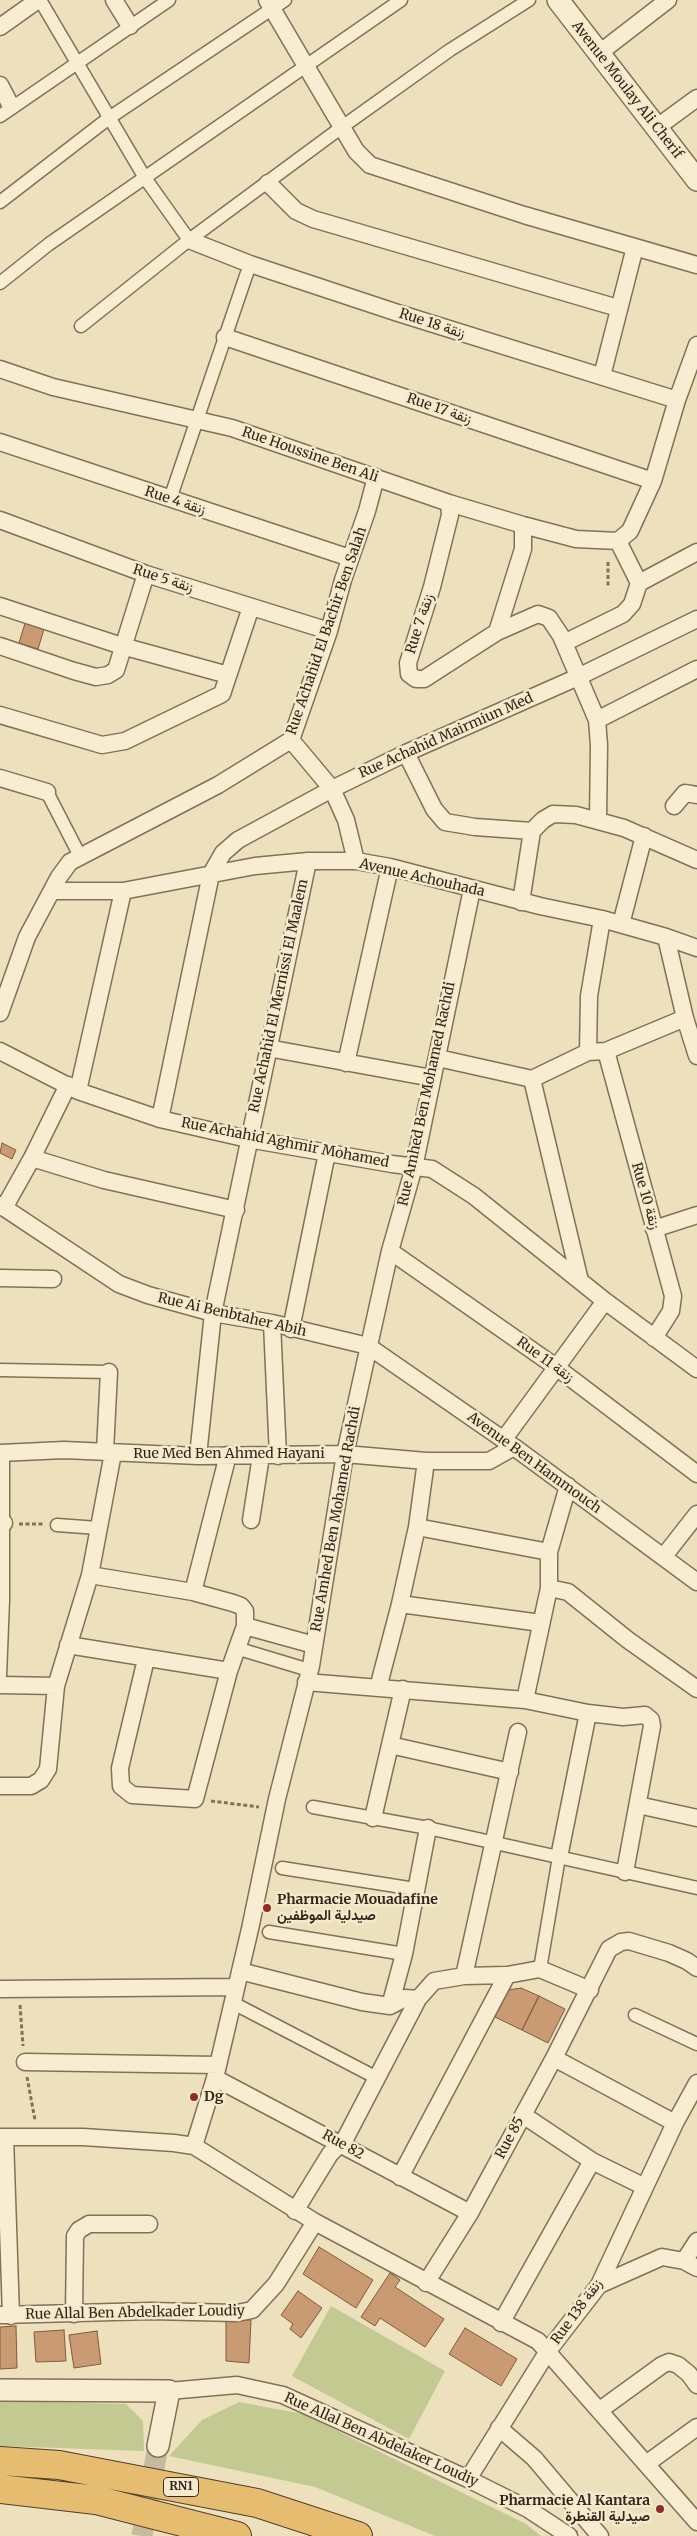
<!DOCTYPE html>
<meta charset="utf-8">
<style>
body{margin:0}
canvas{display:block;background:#ece0bd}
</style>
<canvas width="697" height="2536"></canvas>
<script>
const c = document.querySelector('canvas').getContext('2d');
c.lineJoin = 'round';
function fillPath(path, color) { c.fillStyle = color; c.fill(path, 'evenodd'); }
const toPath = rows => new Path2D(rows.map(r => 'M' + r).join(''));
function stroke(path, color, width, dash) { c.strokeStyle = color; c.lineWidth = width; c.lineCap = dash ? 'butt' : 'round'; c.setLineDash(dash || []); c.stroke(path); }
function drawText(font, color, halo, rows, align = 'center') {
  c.font = font + ' Merriweather,Vazirmatn,serif'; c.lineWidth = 5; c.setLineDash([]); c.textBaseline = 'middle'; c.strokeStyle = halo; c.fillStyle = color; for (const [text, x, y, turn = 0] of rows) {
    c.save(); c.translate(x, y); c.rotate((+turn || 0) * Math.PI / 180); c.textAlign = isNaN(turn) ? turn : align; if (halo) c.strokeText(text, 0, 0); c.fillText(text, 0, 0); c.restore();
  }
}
fillPath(toPath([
 [331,2306,445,2371,409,2439,292,2376],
 [0,2401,126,2404,143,2421,144,2451,0,2446],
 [239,2402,303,2414,526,2524,541,2536,435,2536,315,2487,169,2456,202,2420]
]), '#c2ca92');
const building = toPath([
 [26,620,45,626,38,649,19,643,26,620],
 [2,1143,16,1150,12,1159,0,1153,2,1143],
 [521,1988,539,1996,522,2030,495,2017,508,1990,521,1988],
 [539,1996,565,2009,548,2043,522,2030,539,1996],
 [319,2247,373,2280,356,2308,303,2274,319,2247],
 [390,2273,400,2280,395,2287,444,2319,425,2347,380,2318,375,2326,361,2317,390,2273],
 [298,2291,322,2308,301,2338,290,2329,293,2324,281,2315,298,2291],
 [226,2320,251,2320,249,2363,226,2361,226,2320],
 [16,2326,17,2368,0,2369,0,2327,16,2326],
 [465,2328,517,2359,501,2386,449,2354,465,2328],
 [64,2330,66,2361,36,2362,34,2332,64,2330],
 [97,2331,101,2364,74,2368,69,2335,97,2331]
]);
fillPath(building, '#ca9a73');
stroke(building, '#825a3d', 1);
stroke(toPath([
 [142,2536,158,2446]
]), '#c7bb9d', 21, [21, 11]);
const pedestrian = toPath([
 [40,0,145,178,189,240],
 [0,116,169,0],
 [0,202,109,118,285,0],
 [0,283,49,244,401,0],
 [81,326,189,240,342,127,450,50,529,0],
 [170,499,250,264],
 [47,792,80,856],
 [0,1370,109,1372],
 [57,1525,98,1528],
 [236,1648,309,1670],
 [0,1676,3,1600,3,1453],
 [313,1807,428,1828,697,1888],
 [282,1868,415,1889],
 [269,1932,404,1954],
 [540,1969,559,1857],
 [233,2003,377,2078],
 [635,2015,697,2044]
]);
const minor = toPath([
 [114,0,130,26],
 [267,0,356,151,370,165,524,215,697,265],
 [0,27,38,0],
 [598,54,668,0],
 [0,85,11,106],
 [656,128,697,98],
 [268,183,296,211,313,219,618,308],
 [189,240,250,264,398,313,677,400],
 [225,337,653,481],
 [0,369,53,387,232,428,449,503,523,525,576,539,618,541],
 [602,376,635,247],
 [0,442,350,558],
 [449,503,450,515,432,587,408,663,409,674,416,679,424,679,497,632,538,614,549,618,561,636,597,720,599,745,598,820],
 [0,520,146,574,329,631],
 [618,541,630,531,653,481,677,400,697,345],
 [618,541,639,583,697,552],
 [0,606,122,646,228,675],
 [497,632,523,549,523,525],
 [564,643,623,614,632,604,639,583],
 [0,646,74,671,96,677,108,675,116,670,146,574],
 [0,715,102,745,125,741,222,694,251,607],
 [597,720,697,669],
 [291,740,332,789,346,820,356,861],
 [406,753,434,809,445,822,475,827,532,831],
 [0,778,47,792],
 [674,806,685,793,697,795],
 [52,891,123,891,255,866,308,861,356,861,390,867,540,906,602,919,666,937,697,948],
 [521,902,532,831,543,820,553,814,576,815,624,828,697,860],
 [621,924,644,836],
 [666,937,685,1018,697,1056],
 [0,1013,27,937,59,877,70,862,218,785,291,740,329,631,343,580,367,511,376,477],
 [268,1048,432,1078],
 [0,1051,78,1091,160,1119,248,1139,392,1164,432,1169,474,1196,605,1301,697,1369],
 [606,1051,673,1296,671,1311,654,1338],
 [588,1052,589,996,602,919],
 [438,1058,532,1079,588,1052,606,1051,685,1018],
 [346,1063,390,867],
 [532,1079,580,1281],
 [78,1091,123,891],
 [160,1119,211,874,223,853,238,840,332,789,406,753,578,677,697,619],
 [32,1158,104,1180,236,1210],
 [0,1205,119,1284,148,1295,213,1313,272,1323,368,1346,514,1447,697,1582],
 [4,1208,32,1158,68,1085],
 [654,1229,697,1215],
 [390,1251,556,1367,697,1474],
 [0,1278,53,1279],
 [272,1323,278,1456],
 [291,1329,327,1153],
 [504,1439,605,1301],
 [105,1451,109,1372],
 [0,1453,64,1450,198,1456,345,1454,426,1461,489,1461,514,1447],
 [198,1456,213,1313,308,861],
 [251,1520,261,1456],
 [0,1523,4,1523],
 [417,1527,549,1552],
 [664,1556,697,1514],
 [90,1575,193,1592,233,1603,241,1606,245,1611,245,1626],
 [549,1588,568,1592,628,1640,697,1689],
 [193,1592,228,1455],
 [400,1604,541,1623],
 [68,1645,229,1671],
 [146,1659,120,1768,121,1786,132,1795,195,1799,229,1671,245,1626,314,1645],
 [306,1682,525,1700,588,1713,623,1717,645,1715,651,1720,652,1726,625,1872],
 [0,1685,56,1686],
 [378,1688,400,1604,417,1527,426,1461],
 [525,1700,549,1588,549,1552,568,1486],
 [390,1745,510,1772],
 [0,1786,31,1786,41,1780,48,1769,56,1686,90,1575,113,1453],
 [638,1805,697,1818],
 [373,1818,403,1689],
 [559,1857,588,1713],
 [240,1971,362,2002,390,2006,405,1998,418,1999,434,1981,464,1976,507,1975,540,1969,590,1990],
 [464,1976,518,1732],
 [0,1989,236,1987],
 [390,2006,404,1954,428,1828],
 [554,2058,675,2123],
 [25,2062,218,2065],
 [215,2078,470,2213],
 [523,2115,592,2161,645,2187],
 [0,2137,83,2137,174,2143,194,2146,315,2222,538,2341,697,2522],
 [5,2137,11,2316],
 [194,2146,215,2078,250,1929,277,1799,311,1666,345,1454,390,1251,414,1167,472,889],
 [400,2177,507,1975],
 [295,2211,330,2154,345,2139,418,1999],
 [684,2261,697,2241],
 [426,2283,470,2213,554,2058,609,1949,621,1942,629,1941,669,1953,687,1961,697,1968],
 [599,2285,662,2257,684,2261,697,2268],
 [74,2314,75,2236,79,2230,89,2224,149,2224],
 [0,2315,151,2311,237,2313,252,2310,276,2284,315,2222],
 [501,2323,592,2161],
 [169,2391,237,2385,283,2395,468,2479,528,2509,569,2536],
 [600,2410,662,2365,669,2362,678,2365,689,2374,697,2385],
 [499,2428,534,2458,600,2536],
 [646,2464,697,2427],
 [468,2479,548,2351,599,2285,675,2123,697,2083]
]);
const tertiary = toPath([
 [558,0,697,180],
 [0,2390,169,2391,158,2446]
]);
const trunk = toPath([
 [0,2461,59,2465,257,2503,358,2536],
 [0,2489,96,2500,237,2536]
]);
stroke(pedestrian, '#847057', 15);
stroke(minor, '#847057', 19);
stroke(tertiary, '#847057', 24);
stroke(trunk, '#513e2b', 30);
stroke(toPath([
 [608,562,608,588],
 [19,1524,43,1524],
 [211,1801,259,1807],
 [20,2005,23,2046],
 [27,2077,35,2120]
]), '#847057', 3, [4, 2.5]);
stroke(pedestrian, '#f8edd0', 12);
stroke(minor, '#f8edd0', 16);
stroke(tertiary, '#f8edd0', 21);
stroke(trunk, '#e6bc70', 28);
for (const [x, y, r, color] of [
 [267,1908,5,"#912a28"],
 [194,2097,5,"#912a28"],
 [660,2509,5,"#912a28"]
]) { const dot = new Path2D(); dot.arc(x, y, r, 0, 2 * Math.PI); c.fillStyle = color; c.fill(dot); stroke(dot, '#f4eacc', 2); }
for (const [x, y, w] of [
 [181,2487,35]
]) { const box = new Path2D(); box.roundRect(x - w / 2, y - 9.5, w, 19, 4); c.fillStyle = '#f4eacc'; c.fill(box); stroke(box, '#33271b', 1); }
drawText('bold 12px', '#33271b', null, [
 ["RN1",181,2487]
]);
drawText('14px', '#33271b', '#f4eacc', [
 ["Avenue Moulay Ali Cherif",627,90,52],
 ["Rue 18 زنقة",432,324,18],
 ["Rue 17 زنقة",439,409,19],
 ["Rue Houssine Ben Ali",310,455,19],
 ["Rue 4 زنقة",175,501,18],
 ["Rue 5 زنقة",163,579,18],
 ["Rue 7 زنقة",420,624,-72],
 ["Rue Achahid El Bachir Ben Salah",327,631,-71],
 ["Rue Achahid Mairmiun Med",446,736,-24],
 ["Avenue Achouhada",422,878,13],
 ["Rue Achahid El Mernissi El Maalem",279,996,-78],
 ["Rue Amhed Ben Mohamed Rachdi",427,1094,-78],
 ["Rue Achahid Aghmir Mohamed",285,1143,11],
 ["Rue 10 زنقة",645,1196,74],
 ["Rue Ai Benbtaher Abih",232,1315,13],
 ["Rue 11 زنقة",545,1360,36],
 ["Rue Med Ben Ahmed Hayani",229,1454],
 ["Avenue Ben Hammouch",534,1463,36],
 ["Rue Amhed Ben Mohamed Rachdi",336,1519,-80],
 ["Rue 85",510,2138,-62],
 ["Rue 82",343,2145,29],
 ["Rue 138 زنقة",577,2312,-54],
 ["Rue Allal Ben Abdelkader Loudiy",135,2313,-1],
 ["Rue Allal Ben Abdelaker Loudiy",381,2440,24]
]);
drawText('bold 14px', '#33271b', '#f4eacc', [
 ["Pharmacie Mouadafine",277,1900],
 ["صيدلية الموظفين",277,1916],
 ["Dg",204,2097],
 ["Pharmacie Al Kantara",650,2501,"right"],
 ["صيدلية القنطرة",650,2517,"right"]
], 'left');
</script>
